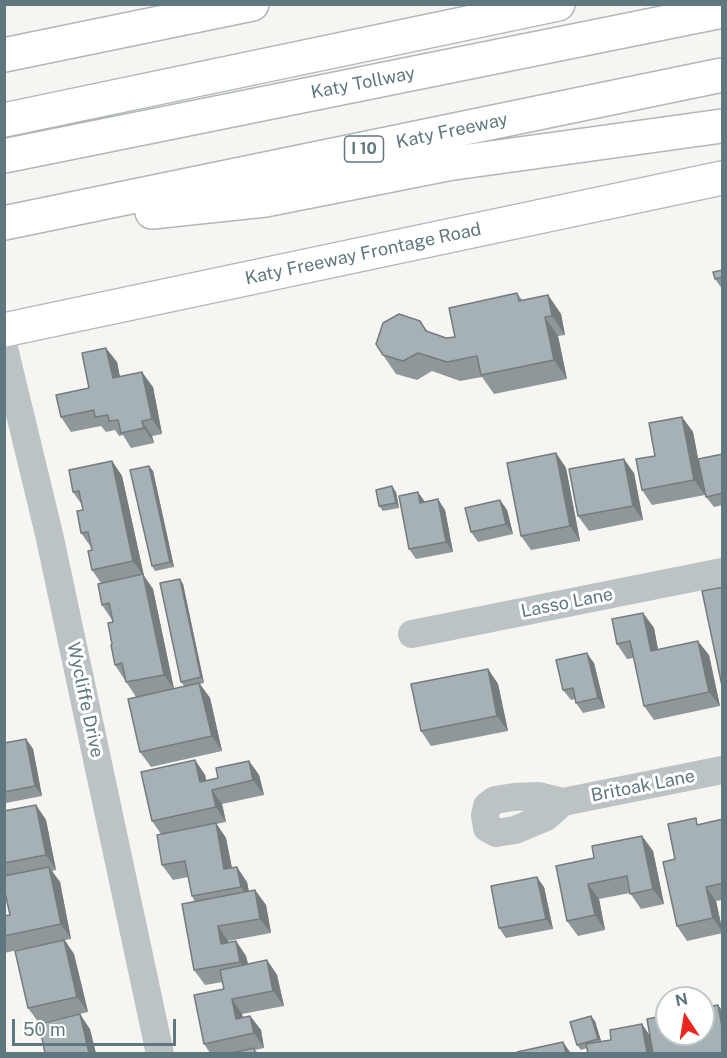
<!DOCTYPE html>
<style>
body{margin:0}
#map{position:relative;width:727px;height:1058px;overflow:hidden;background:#f6f5f2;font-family:"Public Sans",sans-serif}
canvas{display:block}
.frame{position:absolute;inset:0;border:6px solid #5f777e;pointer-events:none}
.north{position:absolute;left:655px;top:986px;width:60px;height:60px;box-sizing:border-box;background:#fff;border:2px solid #bfc9cb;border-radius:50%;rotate:348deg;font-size:16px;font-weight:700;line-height:24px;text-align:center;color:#5f777e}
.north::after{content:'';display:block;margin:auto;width:21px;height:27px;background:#ea261e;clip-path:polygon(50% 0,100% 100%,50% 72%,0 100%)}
.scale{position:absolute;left:12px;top:1019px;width:164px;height:27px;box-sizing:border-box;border:3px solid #5f777e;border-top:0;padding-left:8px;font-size:18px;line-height:21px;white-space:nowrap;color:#5f777e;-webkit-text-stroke:4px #fff;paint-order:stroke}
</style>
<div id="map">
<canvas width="727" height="1058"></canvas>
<div class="frame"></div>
<div class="north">N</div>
<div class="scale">50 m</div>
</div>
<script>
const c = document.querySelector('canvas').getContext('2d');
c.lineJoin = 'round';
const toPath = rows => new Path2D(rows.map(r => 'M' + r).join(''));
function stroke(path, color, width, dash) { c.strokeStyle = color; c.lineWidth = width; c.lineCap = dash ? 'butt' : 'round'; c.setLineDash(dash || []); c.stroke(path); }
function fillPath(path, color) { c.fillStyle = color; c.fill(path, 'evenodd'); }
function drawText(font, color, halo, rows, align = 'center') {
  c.font = font + ' "Public Sans",sans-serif'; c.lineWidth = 6; c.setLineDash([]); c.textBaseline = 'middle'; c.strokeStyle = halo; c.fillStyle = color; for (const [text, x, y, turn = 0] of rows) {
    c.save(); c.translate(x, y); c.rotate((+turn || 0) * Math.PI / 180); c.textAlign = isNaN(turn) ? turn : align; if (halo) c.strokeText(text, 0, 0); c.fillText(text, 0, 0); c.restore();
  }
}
const major = toPath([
 [4,330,722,178]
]);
const highway = toPath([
 [4,55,252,4],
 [4,120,558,4],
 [4,156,722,11],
 [152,212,265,200,447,164,722,126],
 [4,223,722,75]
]);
stroke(major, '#b1b8bb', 36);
stroke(highway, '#b1b7b9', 36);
stroke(toPath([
 [4,348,49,534,160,1054],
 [412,634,722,572],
 [563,802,546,817,515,830,496,833,487,828,485,815,487,806,495,800,514,797,539,796,563,802,722,770]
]), '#bcc3c5', 28);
stroke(major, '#fff', 33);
stroke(highway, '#fff', 33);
fillPath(toPath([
 [723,270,723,290,715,279],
 [517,293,522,300,548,295,561,314,565,335,558,336,567,379,494,394,482,377,460,381,432,371,417,380,396,374,383,355,420,321,428,332,446,338,455,337],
 [117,362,120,377,153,387,162,434,152,436,154,443,131,448,123,435,119,436,115,430,106,432,101,426,71,432,61,417,89,388],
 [682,417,693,432,705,495,652,505,642,490,655,456],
 [556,453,566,468,580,541,531,550,521,536],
 [723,454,723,505,714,507,706,497],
 [112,461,122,476,144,576,153,589,174,689,184,686,181,682,183,584,204,683,200,684,210,698,222,751,151,767,140,752,136,697,115,665,112,644,112,620,102,605,101,583,92,570,91,547,81,533,83,510,82,505,73,492],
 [149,466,153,471,174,567,155,571,152,566],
 [634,473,643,520,589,531,578,516],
 [396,492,399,508,383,511,379,506],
 [500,500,507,510,513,534,478,542,471,532],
 [425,502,445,510,453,552,416,559,409,549],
 [643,613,654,628,658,649,709,655,720,706,654,720,644,706,634,658,627,659,617,644],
 [594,663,605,708,583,713,576,703,575,699,571,700,563,690],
 [488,669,498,684,508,731,431,746,421,731],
 [26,739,33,749,42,796,6,803,4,801,4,743],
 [195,760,205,775,206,781,218,778,249,761,259,775,264,795,222,804,226,822,216,824,226,838,232,868,247,882,249,892,255,890,266,905,271,933,228,941,229,943,236,941,246,956,248,964,267,960,277,975,284,1006,242,1014,243,1017,250,1016,261,1030,264,1048,255,1050,258,1053,210,1053,204,1044,224,989,223,982,205,985,194,970,195,902,192,896,188,877,173,880,162,865,161,834,152,821],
 [36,805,46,820,56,870,52,871,60,882,71,939,65,940,74,954,88,1012,39,1023,28,1008,27,948,4,953,4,916,10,915,4,888,4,811],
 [723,819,723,900,716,901,723,933,687,941,677,926,675,859,700,824],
 [642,836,653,851,664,904,641,909,630,893,599,899,605,930,578,936,567,921,594,858],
 [544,887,553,929,506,938,499,928],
 [718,1005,723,1012,723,1053,587,1048,581,1050,577,1045,595,1021,601,1041,611,1040,642,1024,650,1036,703,1034,703,1006,704,1008]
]), '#8e989b');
fillPath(toPath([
 [548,295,561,314,565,335,552,316],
 [545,317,558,336,567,379,554,360],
 [106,348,117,362,123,393,113,378],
 [142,372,153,387,162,434,152,419],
 [682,417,693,432,705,495,694,480],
 [142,421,152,436,154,443,144,428],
 [556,453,566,468,580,541,570,526],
 [624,459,634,473,643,520,633,506],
 [112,461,122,476,144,576,153,589,174,689,164,675,143,575,133,561],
 [149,466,153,471,174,567,170,562],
 [392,486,396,492,399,508,396,503],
 [418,492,425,502,420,503],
 [438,499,445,510,453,552,446,542],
 [500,500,507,510,513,534,506,524],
 [180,579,183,584,204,683,201,677],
 [643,613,654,628,661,666,651,651],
 [698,641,709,655,720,706,709,692],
 [587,653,594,663,605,708,598,698],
 [488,669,498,684,508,731,497,716],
 [199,683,210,698,222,751,212,736],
 [26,739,33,749,42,796,35,786],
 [195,760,205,775,210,797,200,782],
 [249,761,259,775,264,795,253,780],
 [212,790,222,804,226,822,216,807],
 [36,805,46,820,56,870,46,855],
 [216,823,226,838,235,884,224,869],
 [642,836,653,851,664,904,653,889],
 [49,867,60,882,71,939,61,924],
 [237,867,247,882,251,902,241,887],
 [537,877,544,887,553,929,546,919],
 [588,884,599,899,605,930,595,915],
 [706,887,716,901,723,933,713,918],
 [255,890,266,905,271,933,260,919],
 [218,926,228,941,232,959,221,944],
 [64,940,74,954,88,1012,77,997],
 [236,941,246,956,251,977,240,962],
 [267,960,277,975,284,1006,273,991],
 [232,999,242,1014,246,1034,236,1019],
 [718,1005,723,1012,723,1032],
 [80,1014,90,1029,96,1053,89,1053],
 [250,1016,261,1030,264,1048,254,1033],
 [591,1016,595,1021,602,1044,598,1039],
 [642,1024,652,1039,655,1053,647,1053],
 [563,1042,570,1052,570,1053,566,1053]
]), '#747c7e');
const building = toPath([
 [723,270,723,277,715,279,713,272,723,270],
 [517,293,519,301,548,295,552,316,545,317,554,360,481,375,477,356,447,362,418,353,403,361,383,355,376,344,383,323,399,314,420,321,426,331,446,338,455,337,449,308,517,293],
 [106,348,113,378,142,372,152,419,142,421,144,428,121,433,118,420,109,421,108,415,95,417,94,410,61,417,56,395,89,388,82,353,106,348],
 [682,417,694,480,642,490,636,459,655,456,649,423,682,417],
 [556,453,570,526,521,536,507,463,556,453],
 [723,454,723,493,706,497,698,459,723,454],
 [624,459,633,506,578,516,569,469,624,459],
 [112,461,133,561,92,570,88,551,92,550,88,532,81,533,77,511,83,510,79,491,73,492,69,470,112,461],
 [149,466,170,562,152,566,130,470,149,466],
 [392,486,396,503,379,506,376,490,392,486],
 [418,492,420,503,438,499,446,542,409,549,399,496,418,492],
 [500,500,506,524,471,532,465,508,500,500],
 [143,574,164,675,126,682,122,663,115,665,111,645,112,644,108,623,113,622,109,603,102,605,98,584,143,574],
 [180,579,201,677,181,682,160,583,180,579],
 [723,587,723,686,722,686,702,591,723,587],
 [643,613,651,651,698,641,709,692,644,706,630,641,617,644,612,619,643,613],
 [587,653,598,698,576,703,573,688,563,690,556,660,587,653],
 [488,669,497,716,421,731,411,684,488,669],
 [199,683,212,736,140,752,128,699,199,683],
 [26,739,35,786,4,792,4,743,26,739],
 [195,760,200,782,218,778,216,768,249,761,253,780,212,790,216,807,152,821,141,772,195,760],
 [36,805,46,855,4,863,4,811,36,805],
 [696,818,697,825,723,819,723,883,706,887,713,918,677,926,663,862,675,859,668,824,696,818],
 [216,823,224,869,237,867,241,887,192,896,185,861,162,865,157,835,216,823],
 [642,836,653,889,630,894,627,876,588,884,595,915,567,921,556,866,594,858,592,846,642,836],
 [49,867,61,924,4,936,4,916,10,915,4,888,4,876,49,867],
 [537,877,546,919,499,928,491,886,537,877],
 [255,890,260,919,218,926,221,944,236,941,240,962,194,970,182,904,255,890],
 [64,940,77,997,28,1008,15,951,64,940],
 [267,960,273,991,232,999,236,1019,250,1016,254,1033,204,1044,194,995,224,989,220,970,267,960],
 [718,1005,723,1032,723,1053,653,1053,647,1019,667,1015,667,1034,703,1034,703,1008,718,1005],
 [80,1014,89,1053,45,1053,39,1024,80,1014],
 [591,1016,598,1039,577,1045,570,1022,591,1016],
 [642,1024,647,1053,588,1053,586,1044,611,1040,610,1030,642,1024],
 [563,1042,566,1053,518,1053,517,1052,563,1042],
 [254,1048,255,1053,232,1053,254,1048]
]);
fillPath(building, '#a5b1b4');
stroke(building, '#747c7e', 1.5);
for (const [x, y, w] of [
 [364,149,39]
]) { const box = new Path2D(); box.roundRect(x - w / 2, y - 13, w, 26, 4.5); c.fillStyle = '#fff'; c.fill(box); stroke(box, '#5f777e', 1.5); }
drawText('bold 16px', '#5f777e', null, [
 ["I 10",364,149]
]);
drawText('18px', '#5f777e', '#fff', [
 ["Katy Tollway",363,83,-11],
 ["Katy Freeway",452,131,-12],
 ["Katy Freeway Frontage Road",363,254,-12],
 ["Lasso Lane",567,603,-11],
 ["Wycliffe Drive",85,700,78],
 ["Britoak Lane",643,786,-11]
]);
</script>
